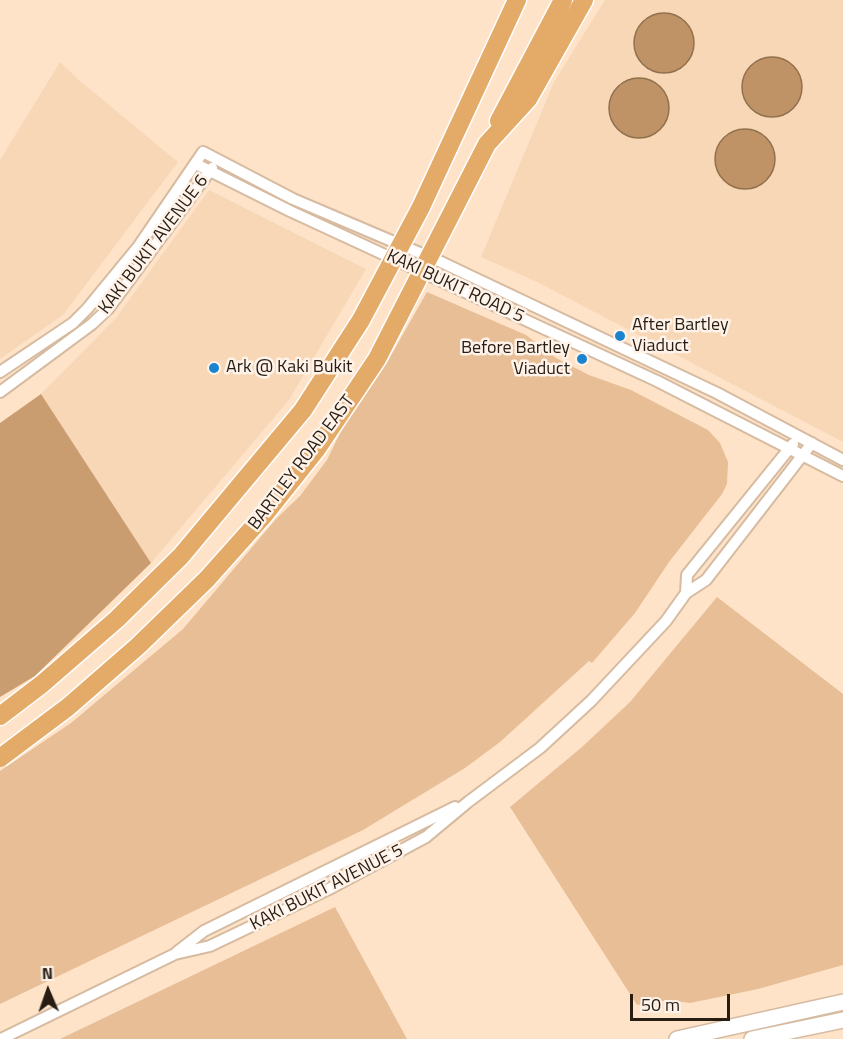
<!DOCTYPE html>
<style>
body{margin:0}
#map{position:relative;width:843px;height:1039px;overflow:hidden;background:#fee3c8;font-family:"Titillium Web",sans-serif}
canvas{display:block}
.north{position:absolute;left:18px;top:961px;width:60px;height:60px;-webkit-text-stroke:4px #fff3e9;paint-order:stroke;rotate:358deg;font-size:16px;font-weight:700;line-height:24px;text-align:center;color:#271d13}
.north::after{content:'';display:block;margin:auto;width:21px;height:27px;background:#271d13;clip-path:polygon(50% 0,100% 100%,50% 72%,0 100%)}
.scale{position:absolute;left:630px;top:994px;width:100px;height:27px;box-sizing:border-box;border:3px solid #271d13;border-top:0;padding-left:8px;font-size:18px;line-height:21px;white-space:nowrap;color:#271d13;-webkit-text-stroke:4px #fff3e9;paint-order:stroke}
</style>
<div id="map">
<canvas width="843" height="1039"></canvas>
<div class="north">N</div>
<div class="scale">50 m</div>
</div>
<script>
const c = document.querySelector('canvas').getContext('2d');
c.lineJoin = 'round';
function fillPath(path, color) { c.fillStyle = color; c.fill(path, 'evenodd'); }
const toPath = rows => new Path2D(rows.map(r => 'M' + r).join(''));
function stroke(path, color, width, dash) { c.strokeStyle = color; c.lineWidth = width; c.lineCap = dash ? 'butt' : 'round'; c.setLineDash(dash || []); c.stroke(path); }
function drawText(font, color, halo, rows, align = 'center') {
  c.font = font + ' "Titillium Web",sans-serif'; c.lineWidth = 5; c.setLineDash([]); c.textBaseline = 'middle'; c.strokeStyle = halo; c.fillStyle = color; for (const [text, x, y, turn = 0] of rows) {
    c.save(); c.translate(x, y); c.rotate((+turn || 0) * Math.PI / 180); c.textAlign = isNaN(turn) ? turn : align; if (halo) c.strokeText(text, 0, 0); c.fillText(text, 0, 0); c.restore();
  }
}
fillPath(toPath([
 [605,0,843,0,843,442,537,282,481,257,554,82],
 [60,62,80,81,178,162,63,315,0,359,0,160],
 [209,190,366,269,289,400,151,563,41,394,116,318]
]), '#f8d7b7');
fillPath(toPath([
 [427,292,526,335,556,358,589,375,631,390,708,430,720,443,728,462,727,484,722,494,669,562,635,613,592,663,589,661,500,742,465,768,363,830,0,1004,0,771,71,723,183,629,276,519,300,496,327,460,341,431,386,364],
 [717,597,843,694,843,965,758,989,690,1003,669,1000,637,1005,510,807,582,747,630,702],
 [335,907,407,1039,60,1039]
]), '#e7be96');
fillPath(toPath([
 [41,394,151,563,35,676,0,697,0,423]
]), '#ca9d71');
const water = toPath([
 '634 43a30 30 0 1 1 60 0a30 30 0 1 1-60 0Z',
 '742 87a30 30 0 1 1 60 0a30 30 0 1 1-60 0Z',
 '609 108a30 30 0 1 1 60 0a30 30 0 1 1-60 0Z',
 '715 159a30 30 0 1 1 60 0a30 30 0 1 1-60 0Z'
]);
fillPath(water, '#bf9366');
stroke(water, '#91704d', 1.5);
const minor = toPath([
 [196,164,290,211,657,381,843,476],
 [0,372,73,323,87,309,138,247,203,152,293,199,441,262,717,393,843,460],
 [0,392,92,324,108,309,212,168],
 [686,593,687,575,793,444],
 [177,952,204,931,455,807],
 [1,1039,175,954,210,946,329,889,426,837,468,802,540,748,591,701,666,621,686,593,706,580,812,443]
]);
const secondary = toPath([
 [677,1039,843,1002],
 [752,1039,843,1020]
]);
const trunk = toPath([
 [499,121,563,0],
 [487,144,528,99,584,0],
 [421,207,517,0],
 [0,716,42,684,117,619,181,556,303,410]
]);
stroke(minor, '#d6bba1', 14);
stroke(secondary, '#d6bba1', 18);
stroke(trunk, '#fff', 21);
stroke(minor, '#fff', 10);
stroke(secondary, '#fff', 15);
stroke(trunk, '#e4aa68', 18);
const trunkBridge = toPath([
 [303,410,361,320,421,207],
 [0,758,68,707,138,646,207,579,265,514,316,450,377,359,487,144]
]);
stroke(trunkBridge, '#fff', 21, []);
stroke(trunkBridge, '#e4aa68', 18);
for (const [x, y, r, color] of [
 [620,336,6,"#1b84cf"],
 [582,359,6,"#1b84cf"],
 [214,368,6,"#1b84cf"]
]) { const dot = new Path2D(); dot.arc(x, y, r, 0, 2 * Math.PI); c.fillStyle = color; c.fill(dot); stroke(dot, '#fff3e9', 2); }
drawText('18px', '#271d13', '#fff3e9', [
 ["KAKI BUKIT AVENUE 6",154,245,-53],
 ["KAKI BUKIT ROAD 5",455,287,25],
 ["BARTLEY ROAD EAST",302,463,-53],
 ["KAKI BUKIT AVENUE 5",327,888,-27]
]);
drawText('18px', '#271d13', '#fff3e9', [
 ["After Bartley",632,326],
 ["Viaduct",632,347],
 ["Before Bartley",570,349,"right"],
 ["Viaduct",570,370,"right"],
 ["Ark @ Kaki Bukit",226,368]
], 'left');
</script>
